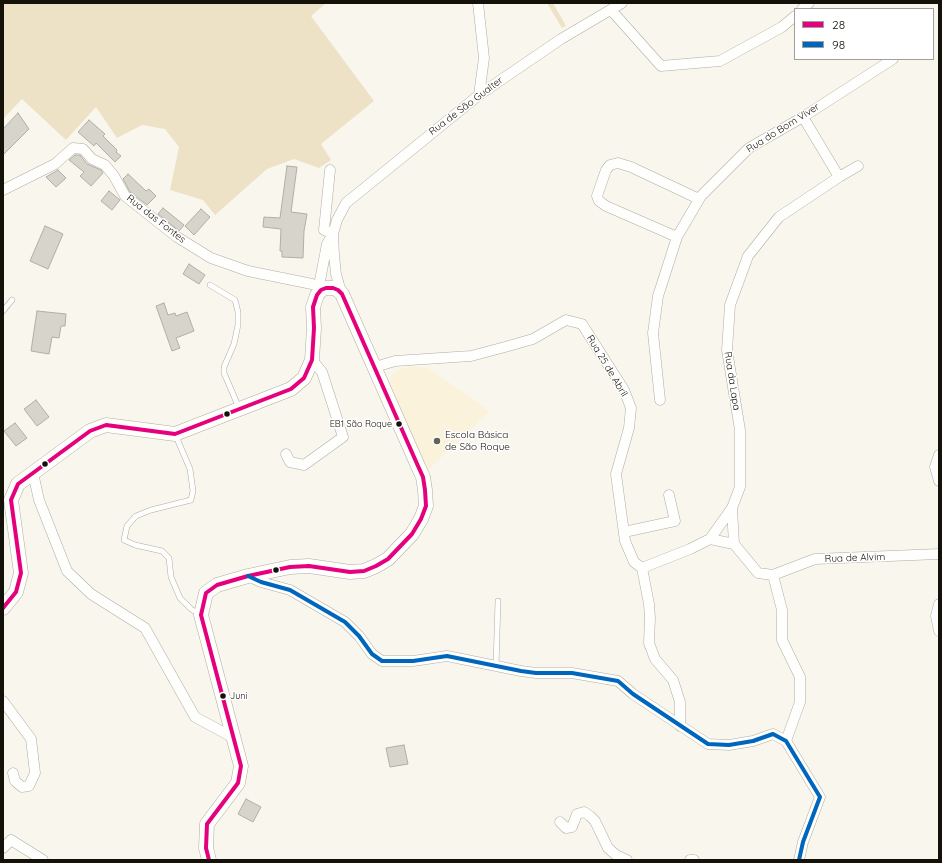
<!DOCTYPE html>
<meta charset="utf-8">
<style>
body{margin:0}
#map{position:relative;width:942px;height:863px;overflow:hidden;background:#f9f6ed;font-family:Quicksand,sans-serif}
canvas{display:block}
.frame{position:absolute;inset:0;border:4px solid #141108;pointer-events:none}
.legend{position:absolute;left:794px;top:8px;width:140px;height:52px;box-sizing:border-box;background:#fff;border:1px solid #a1a09c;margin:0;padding:5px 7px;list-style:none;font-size:12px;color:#141108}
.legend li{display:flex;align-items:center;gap:8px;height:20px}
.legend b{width:20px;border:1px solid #a1a09c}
</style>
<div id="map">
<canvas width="942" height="863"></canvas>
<div class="frame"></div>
<ul class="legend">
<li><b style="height:5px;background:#e5007d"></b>28</li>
<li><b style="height:5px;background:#0065bd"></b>98</li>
</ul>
</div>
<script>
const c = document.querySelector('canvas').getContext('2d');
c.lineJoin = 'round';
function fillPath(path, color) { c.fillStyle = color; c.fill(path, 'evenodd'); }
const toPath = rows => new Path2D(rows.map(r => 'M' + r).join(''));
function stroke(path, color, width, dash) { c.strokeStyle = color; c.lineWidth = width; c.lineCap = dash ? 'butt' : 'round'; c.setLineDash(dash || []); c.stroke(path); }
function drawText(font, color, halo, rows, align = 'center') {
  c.font = font + ' Quicksand,sans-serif'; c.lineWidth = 3; c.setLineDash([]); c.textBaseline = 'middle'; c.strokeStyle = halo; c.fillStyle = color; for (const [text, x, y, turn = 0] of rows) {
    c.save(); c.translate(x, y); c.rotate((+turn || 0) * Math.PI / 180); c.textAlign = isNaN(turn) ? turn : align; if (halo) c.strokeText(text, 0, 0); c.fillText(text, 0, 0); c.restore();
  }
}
fillPath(toPath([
 [411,366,428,368,490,411,427,471,390,384,390,380,392,375,398,370]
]), '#fbf2db');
fillPath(toPath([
 [3,3,326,3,311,16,374,101,321,144,331,160,319,168,294,159,267,169,215,215,203,200,170,190,179,147,165,129,142,125,117,138,96,107,66,140,22,99,3,119],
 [547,3,553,3,566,26,562,28]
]), '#ede2c5');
const building = toPath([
 [18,113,29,129,3,155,3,129,18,113],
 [89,120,105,134,103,136,117,150,116,152,121,156,115,162,96,143,94,146,78,132,89,120],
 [75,155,80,155,87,164,101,170,103,173,91,186,80,176,84,172,69,160,75,155],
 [287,166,297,167,291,212,307,214,304,231,303,258,282,257,282,251,280,251,281,229,263,227,264,217,280,218,287,166],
 [58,170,66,178,56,187,46,177,58,170],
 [128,174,146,191,149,189,156,196,147,205,130,192,123,179,128,174],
 [109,191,120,200,112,210,101,201,109,191],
 [163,208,184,225,179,231,158,214,163,208],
 [201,209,210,217,194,235,185,226,201,209],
 [45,226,63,234,48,269,30,261,45,226],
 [189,264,205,275,199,284,183,274,189,264],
 [164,303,168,315,175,313,176,316,187,312,194,331,176,338,180,348,172,351,156,306,164,303],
 [37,311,66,314,65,326,61,326,59,338,52,337,49,354,31,351,37,311],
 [36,400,49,417,37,426,24,409,36,400],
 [15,423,27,438,16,446,4,431,15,423],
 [404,745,408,764,390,767,386,748,404,745],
 [246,799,261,807,253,822,238,814,246,799]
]);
fillPath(building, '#d7d4cb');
stroke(building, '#b1aea5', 1);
const lane = toPath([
 [210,285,235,300,238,312,238,325,234,344,224,367,224,373,239,408],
 [3,311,12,300],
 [175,434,190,469,193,491,191,500,151,510,136,516,127,526,124,540,135,545,162,551,169,558,171,577,180,598,191,609,199,614],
 [496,666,498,601]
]);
const street = toPath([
 [478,3,484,58,479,95],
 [802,9,809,3],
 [611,10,661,66,720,61,782,27,795,16],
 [803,117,839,177],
 [330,170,324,230,333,234],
 [3,190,55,164,73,148,83,149,92,159,105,165,114,176,125,196,177,237,211,258,248,271,312,284,326,288],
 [677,237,606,206,599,201,597,196,606,170,610,165,618,163,631,167,699,199],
 [318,291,327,244,333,234],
 [342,294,339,285,336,274,334,255,333,234,337,220,346,203,479,95,561,39,622,3],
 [375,367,395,361,471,356,505,347,533,339,566,320,582,324,624,390,631,408,629,428,616,474,625,541,634,562,642,568,649,604,650,618,649,643,655,659,673,680,680,702,680,726],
 [660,400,653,333,658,296,677,237,701,196,749,148,803,117,893,59],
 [286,454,290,462,304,465,343,437,322,372,312,360],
 [939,455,935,467,939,481],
 [33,473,39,500,67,571,91,594,145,628,195,717,234,738],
 [732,508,734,544],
 [624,532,675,521,669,495],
 [710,539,732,508,740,487,740,430,727,350,730,305,748,256,779,217,839,177,858,166],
 [642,568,690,549,710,539,734,544,758,573,773,575,815,559,939,554],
 [773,575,782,610,782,640,800,677,800,702,786,741],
 [248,576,261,582,290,590,345,622,359,636,372,654,382,661,413,661,447,656,521,671,536,673,572,673,618,681,633,694,708,744,729,745,753,741,773,734,786,741,820,797,803,842,799,860],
 [939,604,936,616,939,631],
 [3,701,31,739,35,773,29,786,22,787,15,781,13,773],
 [560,822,566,828,572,827,577,814,584,812,590,816,595,821,608,848,616,855,627,860],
 [3,848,11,840,43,860],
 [690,860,694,860]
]);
const secondary = toPath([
 [3,608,16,592,21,573,11,500,18,484,90,431,106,425,175,434,291,389,304,378,312,360,314,328,313,307,317,295,321,290,326,288,333,288,338,290,342,294,418,466,423,477,425,490,426,506,421,519,412,534,388,559,376,566,364,571,350,572,309,566,290,567,248,576,217,585,206,593,201,615,241,766,238,783,207,824,206,848,209,860]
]);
stroke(lane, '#afaca3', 6);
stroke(street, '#afaca3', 11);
stroke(secondary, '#afaca3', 15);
stroke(lane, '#fefefc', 5);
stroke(street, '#fefefc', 10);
stroke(secondary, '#fefefc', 14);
stroke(toPath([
 [3,608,16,592,21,573,11,500,18,484,90,431,106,425,175,434,291,389,304,378,312,360,314,328,313,307,317,295,321,290,326,288,333,288,338,290,342,294,418,466,423,477,425,490,426,506,421,519,412,534,388,559,376,566,364,571,350,572,309,566,290,567,248,576,217,585,206,593,201,615,241,766,238,783,207,824,206,848,209,860]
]), '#e5007d', 4);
stroke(toPath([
 [248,576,261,582,290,590,345,622,359,636,372,654,382,661,413,661,447,656,521,671,536,673,572,673,618,681,633,694,708,744,729,745,753,741,773,734,786,741,820,797,803,842,799,860]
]), '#0065bd', 4);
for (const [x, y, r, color] of [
 [227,414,3.5,"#141108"],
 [399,424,3.5,"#141108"],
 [437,441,4,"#646158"],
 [45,464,3.5,"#141108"],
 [276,570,3.5,"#141108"],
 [223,696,3.5,"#141108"]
]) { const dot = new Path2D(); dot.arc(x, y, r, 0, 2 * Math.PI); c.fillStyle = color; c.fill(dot); stroke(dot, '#fff', 1.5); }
drawText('9px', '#141108', '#fff', [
 ["EB1 São Roque",392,424],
 ["Juni",230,696,"left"]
], 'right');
drawText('10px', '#141108', '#fff', [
 ["Rua de São Gualter",466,106,-37],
 ["Rua do Bom Viver",783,128,-32],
 ["Rua das Fontes",156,219,38],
 ["Rua 25 de Abril",607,366,59],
 ["Rua da Lapa",732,381,81],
 ["Rua de Alvim",855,558,-2]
]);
drawText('10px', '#141108', '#fff', [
 ["Escola Básica",445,435],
 ["de São Roque",445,447]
], 'left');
</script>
